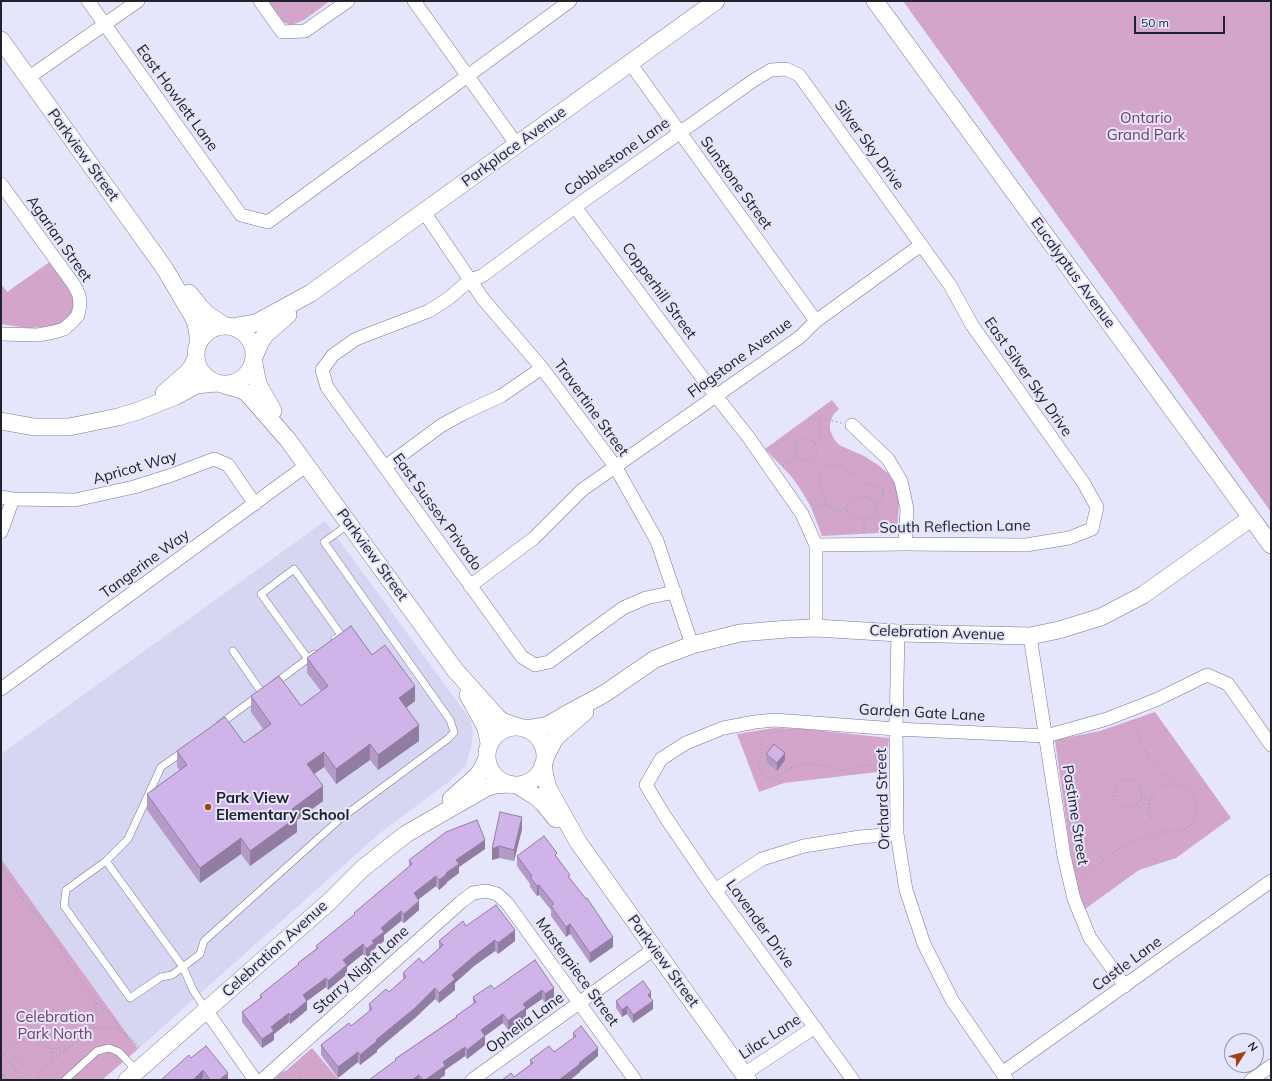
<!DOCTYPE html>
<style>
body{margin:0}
#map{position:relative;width:1272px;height:1081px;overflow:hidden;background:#e5e5fc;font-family:Mulish,sans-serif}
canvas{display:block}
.frame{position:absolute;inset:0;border:2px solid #22222c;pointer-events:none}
.north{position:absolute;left:1224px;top:1033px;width:40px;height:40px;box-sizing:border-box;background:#e5e5fc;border:1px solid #9797a9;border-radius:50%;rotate:54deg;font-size:11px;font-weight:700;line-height:16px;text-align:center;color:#22222c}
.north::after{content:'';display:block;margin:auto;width:14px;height:18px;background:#a5410c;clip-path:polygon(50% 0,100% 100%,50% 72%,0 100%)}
.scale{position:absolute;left:1134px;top:16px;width:91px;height:18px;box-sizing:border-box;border:2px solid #22222c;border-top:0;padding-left:5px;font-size:12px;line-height:14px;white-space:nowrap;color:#22222c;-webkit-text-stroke:3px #e5e5fc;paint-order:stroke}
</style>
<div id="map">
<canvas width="1272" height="1081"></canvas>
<div class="frame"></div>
<div class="north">N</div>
<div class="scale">50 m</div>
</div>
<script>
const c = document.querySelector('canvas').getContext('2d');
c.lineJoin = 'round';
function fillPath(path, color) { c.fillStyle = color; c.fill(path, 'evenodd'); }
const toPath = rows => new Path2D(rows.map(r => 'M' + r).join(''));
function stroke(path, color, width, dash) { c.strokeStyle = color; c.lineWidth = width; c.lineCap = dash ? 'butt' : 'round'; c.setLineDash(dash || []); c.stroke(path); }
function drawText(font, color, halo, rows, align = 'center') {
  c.font = font + ' Mulish,sans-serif'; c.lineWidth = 4; c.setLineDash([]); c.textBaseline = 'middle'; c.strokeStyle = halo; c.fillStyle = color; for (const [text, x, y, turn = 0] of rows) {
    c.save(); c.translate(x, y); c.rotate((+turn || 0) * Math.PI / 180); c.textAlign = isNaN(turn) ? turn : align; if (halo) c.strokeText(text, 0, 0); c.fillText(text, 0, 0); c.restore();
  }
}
fillPath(toPath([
 [325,521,470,719,473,732,471,748,465,766,450,781,380,833,138,1049,1,859,1,754]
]), '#d6d6f2');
fillPath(toPath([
 [267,1,330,1,304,20,297,23,290,25,284,22,279,18],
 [903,1,1271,1,1271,512],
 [51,261,74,295,75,312,60,324,43,327,28,328,1,324,1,284,7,292],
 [832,400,839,409,833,415,830,424,830,430,834,439,839,445,864,456,878,465,889,474,897,487,899,502,897,532,822,536,811,507,801,490,791,476,765,449],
 [1155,712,1231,818,1176,858,1139,870,1085,909,1074,878,1055,740,1100,731],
 [774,728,805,729,889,738,886,771,784,783,759,792,737,734],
 [1,859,138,1049,102,1080,1,1080],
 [312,1048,339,1080,274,1080,278,1075,282,1072,287,1070]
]), '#d4a5cb');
const service = toPath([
 [233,651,262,693],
 [308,659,261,594,294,569,341,635,335,639],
 [274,684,314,654],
 [220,724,258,696],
 [106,861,128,839,161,767,184,751],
 [206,1010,193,990,183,967,172,975,161,977,130,998,64,906,66,890,106,861,183,967,200,954,204,941,340,819,449,738,454,732,450,720,324,542,349,524],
 [65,1080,97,1051,109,1048,119,1052,137,1071]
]);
const minor = toPath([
 [88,1,241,215,268,222,570,1],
 [260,1,282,32,305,31,348,1],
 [414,1,517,145],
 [630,63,816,321],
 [28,78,138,1],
 [1,184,74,285,79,295,80,305,78,315,72,322,64,329,54,332,38,335,1,334],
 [575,207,716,396,749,438,802,514,816,545,816,628],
 [424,212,483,299,542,368,615,466,657,541,692,645],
 [852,425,888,459,901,481,907,509,905,544],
 [385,467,442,425,464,413,501,396,542,368],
 [1,497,13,499,75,500,134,487,172,475,214,459,228,465,255,504],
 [1,532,13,499],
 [470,586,534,538,582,490,800,337,816,321,914,250,922,246],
 [675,592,646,598,623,608,549,662,535,665,522,657,327,387,322,370,333,355,356,339,429,311,449,298,470,280,482,276,575,207,754,80,771,70,786,69,799,75,950,285,972,325,1083,482,1097,507,1092,529,1069,538,1026,545,905,544,816,545],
 [898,633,896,729,897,834,906,890,924,944,952,1000,1007,1080],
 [1030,636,1064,856,1074,899,1090,938,1125,986],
 [1,689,307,465],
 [715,890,762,859,804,846,860,837,897,834],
 [206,1010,255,1080],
 [1002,1073,1271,881],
 [744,1074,815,1027],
 [262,1080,461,902,473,893,486,891,497,894,507,903,635,1080],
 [472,1080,654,949],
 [853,1080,715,890,664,815,646,785,661,759,686,743,723,728,755,722,774,720,896,729,1046,736,1107,719,1158,699,1207,675,1228,684,1271,745],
 [1251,1080,1271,1066]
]);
const tertiary = toPath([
 [875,1,1271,545],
 [1,40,165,269,192,315,196,323,199,342],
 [189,293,201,308,208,315,225,326],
 '196 355a29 29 0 1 1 58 0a29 29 0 1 1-58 0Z',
 [232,327,256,323,311,293,716,1],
 [255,355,261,341,266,334,288,315],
 [254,364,258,384,273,411],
 [225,385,239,389,247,393,288,440,455,670,498,718,504,722,519,727],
 [164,393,187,373,192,367,196,358],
 [1,421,34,427,69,427,118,417,138,411,176,396,196,385,216,383],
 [468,695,486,728,489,743],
 '487 756a29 29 0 1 1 58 0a29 29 0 1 1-58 0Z',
 [526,729,545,726,555,721,565,715,604,694,655,659,692,645,740,633,788,629,816,628,898,633,1030,636,1059,630,1101,617,1143,595,1251,518],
 [545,758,555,738,585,712],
 [543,765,545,777,548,788,578,842,748,1080],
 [517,785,535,796,543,803,556,819],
 [451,799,477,776,482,769,487,758],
 [127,1080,330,901,362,869,406,834,486,788,495,785,510,784]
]);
stroke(service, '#787791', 8);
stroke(minor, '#787791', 14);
stroke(tertiary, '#787791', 18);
stroke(toPath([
 '795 450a11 11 0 1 1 22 0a11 11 0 1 1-22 0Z',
 [815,443,820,440,820,437,819,428,820,419,822,418,841,423],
 [783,466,797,456],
 [826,503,823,492,819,486,818,480,819,475,822,470,830,465,835,465,841,466,847,469,859,480,869,484,877,485,882,489],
 [813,509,826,503,829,507,833,510,843,511,846,509,848,513,853,517,864,519],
 [846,509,849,502,859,496,867,497,876,503],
 [864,533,864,519,868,519,876,514,876,503,882,498,883,494,882,489,889,485],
 [1134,720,1142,745,1147,754,1155,765,1173,783],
 [758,733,761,742,762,752,758,763,759,768,762,774,766,777,770,778,775,777,795,766,803,764,825,765,834,768,842,770,850,769,868,765,885,764],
 [779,765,785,771],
 '1114 793a14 14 0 1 1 28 0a14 14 0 1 1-28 0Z',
 '1149 808a24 24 0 1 1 48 0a24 24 0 1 1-48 0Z',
 [1141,797,1149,800],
 [1,866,20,896,49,929,73,970,96,1002,111,1015,120,1029,141,1049],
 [1082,879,1111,854,1123,847,1135,841,1166,832],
 [93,1028,96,1016,96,1002],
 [50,1048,53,1060],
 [8,1061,20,1056,25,1063,22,1065],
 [295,1066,304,1080],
 [1,1071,6,1078,16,1071],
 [23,1080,4,1054,15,1043,26,1038,41,1042,53,1049,66,1049],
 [34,1080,53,1060,93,1028,120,1029]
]), '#a5a5b8', 2, [1, 3]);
stroke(service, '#fff', 7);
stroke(minor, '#fff', 13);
stroke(tertiary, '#fff', 17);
fillPath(toPath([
 [372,655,415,701,406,708,419,741,378,770,370,760,336,784,324,767,314,774,323,801,297,820,297,832,250,866,241,854,200,883,147,810,147,794,180,770,177,767,177,751,244,743,263,729,251,712,251,696,301,706,321,691,307,673,307,658],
 [766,754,785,760,777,771,766,762],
 [522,829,514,861,499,858,492,860,492,849],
 [485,849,459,867,459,873,447,882,447,883,439,890,436,886,418,899,419,910,404,923,401,921,384,935,384,941,374,949,374,952,366,958,363,954,347,967,347,974,328,990,326,987,307,1001,307,1010,290,1024,289,1022,274,1034,274,1040,262,1048,242,1022,242,1012,260,999,260,995,298,965,298,963,316,949,316,946,354,915,354,913,409,867,409,860],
 [517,856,557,857,613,947,590,963,570,934,566,937,551,916,551,910,539,895,537,896,530,887,530,884,517,866],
 [466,926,515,941,498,954,495,951,474,966,455,983,455,990,439,1003,435,999,415,1018,377,1050,377,1052,360,1065,358,1062,338,1078,321,1055,321,1045,351,1026,369,1012,369,1004,389,992,403,980,403,973,423,963,439,948,439,941],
 [535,960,554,997,545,1003,542,999,526,1010,526,1017,508,1030,503,1023,485,1036,485,1045,467,1059,465,1056,445,1070,445,1075,438,1080,369,1080,395,1061,395,1059,456,1017,456,1016,473,1004,473,997,494,989],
 [651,999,653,1009,633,1023,627,1014,622,1017,616,1008,616,1001],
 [573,1033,598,1056,580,1071,580,1072,514,1077,530,1065,530,1060,554,1052,573,1038],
 [191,1058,228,1080,204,1080]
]), '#b39ac8');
fillPath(toPath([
 [415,686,415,701,399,713,399,698],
 [419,725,419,741,378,770,378,755],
 [370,744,370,760,336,784,336,769],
 [324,752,324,767,307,779,307,764],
 [785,753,785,760,777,771,777,763],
 [323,786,323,801,297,820,297,832,250,866,250,851,292,809],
 [522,817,522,829,514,861,514,850],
 [241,838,241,854,200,883,200,868],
 [485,840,485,849,459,867,459,873,447,882,447,883,439,890,439,880,446,873,456,860],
 [499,846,499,858,492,860,492,849],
 [436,876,436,886,414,903,414,893],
 [539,885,539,895,537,896,537,886],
 [419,901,419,910,404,923,404,914],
 [401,911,401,921,384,935,384,941,374,949,374,952,366,958,366,949,381,928],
 [570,924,570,934,566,937,566,927],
 [515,930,515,941,498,954,498,943],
 [613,937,613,947,590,963,590,953],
 [495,940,495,951,474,966,455,983,455,990,439,1003,439,993,452,975,474,956],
 [363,944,363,954,347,967,347,974,328,990,328,981,343,960],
 [326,978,326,987,307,1001,307,1010,290,1024,290,1015,303,995],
 [435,988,435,999,415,1018,377,1050,377,1052,360,1065,360,1055],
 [554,988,554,997,545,1003,545,994],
 [542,990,542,999,526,1010,526,1017,508,1030,508,1021,523,1004],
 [651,992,651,1000,648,995],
 [653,1001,653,1009,633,1023,633,1015],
 [627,1006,627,1014,622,1017,622,1010],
 [289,1013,289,1022,274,1034,274,1040,262,1048,262,1039,271,1027],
 [503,1014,503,1023,485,1036,485,1045,467,1059,467,1050,481,1030],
 [465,1047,465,1056,445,1070,445,1075,438,1080,425,1080,443,1062],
 [598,1048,598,1056,580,1071,580,1072,570,1080,559,1080,579,1063],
 [358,1052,358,1062,338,1078,338,1067],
 [203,1070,203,1078,201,1080,193,1080],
 [228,1073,228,1080,219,1080],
 [419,1075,419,1080,412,1080]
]), '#927da2');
const building = toPath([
 [351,626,372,655,385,645,415,686,399,698,419,725,378,755,370,744,336,769,324,752,307,764,323,786,292,809,297,817,250,851,241,838,200,868,147,794,187,765,177,751,225,717,244,743,271,724,251,696,279,676,301,706,328,686,307,658,351,626],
 [774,744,785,753,777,763,766,754,774,744],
 [500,812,522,817,514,850,499,846,492,849,500,812],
 [477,820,485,840,456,860,459,864,446,873,447,874,439,880,436,876,414,893,419,901,404,914,401,911,381,928,384,932,372,941,374,943,366,949,363,944,343,960,347,965,328,981,326,978,303,995,307,1001,290,1015,289,1013,271,1027,274,1031,262,1039,242,1012,262,997,260,995,299,964,298,963,318,948,316,946,355,914,354,913,412,864,409,860,446,832,477,820],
 [544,836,557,853,555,855,570,875,568,876,586,899,587,898,613,937,590,953,570,924,566,927,551,906,554,904,539,885,537,886,530,877,532,876,517,856,544,836],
 [496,905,515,930,498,943,495,940,474,956,452,975,455,979,439,993,435,988,415,1008,376,1040,377,1041,360,1055,358,1052,338,1067,321,1045,349,1023,351,1026,372,1009,369,1004,386,989,389,992,406,977,403,973,419,958,423,963,443,945,439,941,458,925,463,921,466,926,496,905],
 [535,960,554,988,545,994,542,990,523,1004,526,1008,508,1021,503,1014,481,1030,485,1036,467,1050,465,1047,443,1062,445,1066,425,1080,423,1080,419,1075,412,1080,369,1080,396,1060,395,1059,457,1017,456,1016,476,1002,473,997,491,985,494,989,535,960],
 [643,981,651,992,648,995,653,1001,633,1015,627,1006,622,1010,616,1001,643,981],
 [581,1026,598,1048,579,1063,580,1064,559,1080,502,1080,511,1073,514,1077,533,1063,530,1060,549,1046,554,1052,576,1036,573,1033,581,1026],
 [206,1046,228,1073,219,1080,210,1080,203,1070,193,1080,161,1080,189,1055,191,1058,206,1046]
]);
fillPath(building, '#d0b3e8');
stroke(building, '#927da2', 1);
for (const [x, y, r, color] of [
 [208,807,4,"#a5410c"]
]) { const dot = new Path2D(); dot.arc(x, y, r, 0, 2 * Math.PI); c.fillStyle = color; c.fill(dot); stroke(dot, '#e5e5fc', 1.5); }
drawText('15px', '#22222c', '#e5e5fc', [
 ["East Howlett Lane",177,98,54],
 ["Silver Sky Drive",869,145,54],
 ["Parkplace Avenue",514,147,-36],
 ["Parkview Street",83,155,54],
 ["Cobblestone Lane",617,157,-35],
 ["Sunstone Street",736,183,54],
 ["Agarian Street",59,239,55],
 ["Eucalyptus Avenue",1073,273,54],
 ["Copperhill Street",659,291,54],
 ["Flagstone Avenue",740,358,-36],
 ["East Silver Sky Drive",1028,377,55],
 ["Travertine Street",591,408,54],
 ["Apricot Way",135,468,-16],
 ["East Sussex Privado",437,512,54],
 ["South Reflection Lane",955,527,-1],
 ["Parkview Street",372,555,54],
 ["Tangerine Way",145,564,-36],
 ["Celebration Avenue",937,633,2],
 ["Garden Gate Lane",922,713,3],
 ["Orchard Street",883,799,-92],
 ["Pastime Street",1075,815,81],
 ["Lavender Drive",760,924,54],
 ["Celebration Avenue",275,949,-42],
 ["Parkview Street",663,961,54],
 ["Castle Lane",1127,964,-36],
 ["Starry Night Lane",361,970,-42],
 ["Masterpiece Street",577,972,54],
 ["Ophelia Lane",525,1023,-36],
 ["Lilac Lane",770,1037,-33]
]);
drawText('15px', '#783b6f', '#e5e5fc', [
 ["Ontario",1146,118],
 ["Grand Park",1146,135],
 ["Celebration",55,1017],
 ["Park North",55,1034]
]);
drawText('bold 15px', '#22222c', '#e5e5fc', [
 ["Park View",216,798],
 ["Elementary School",216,815]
], 'left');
</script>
